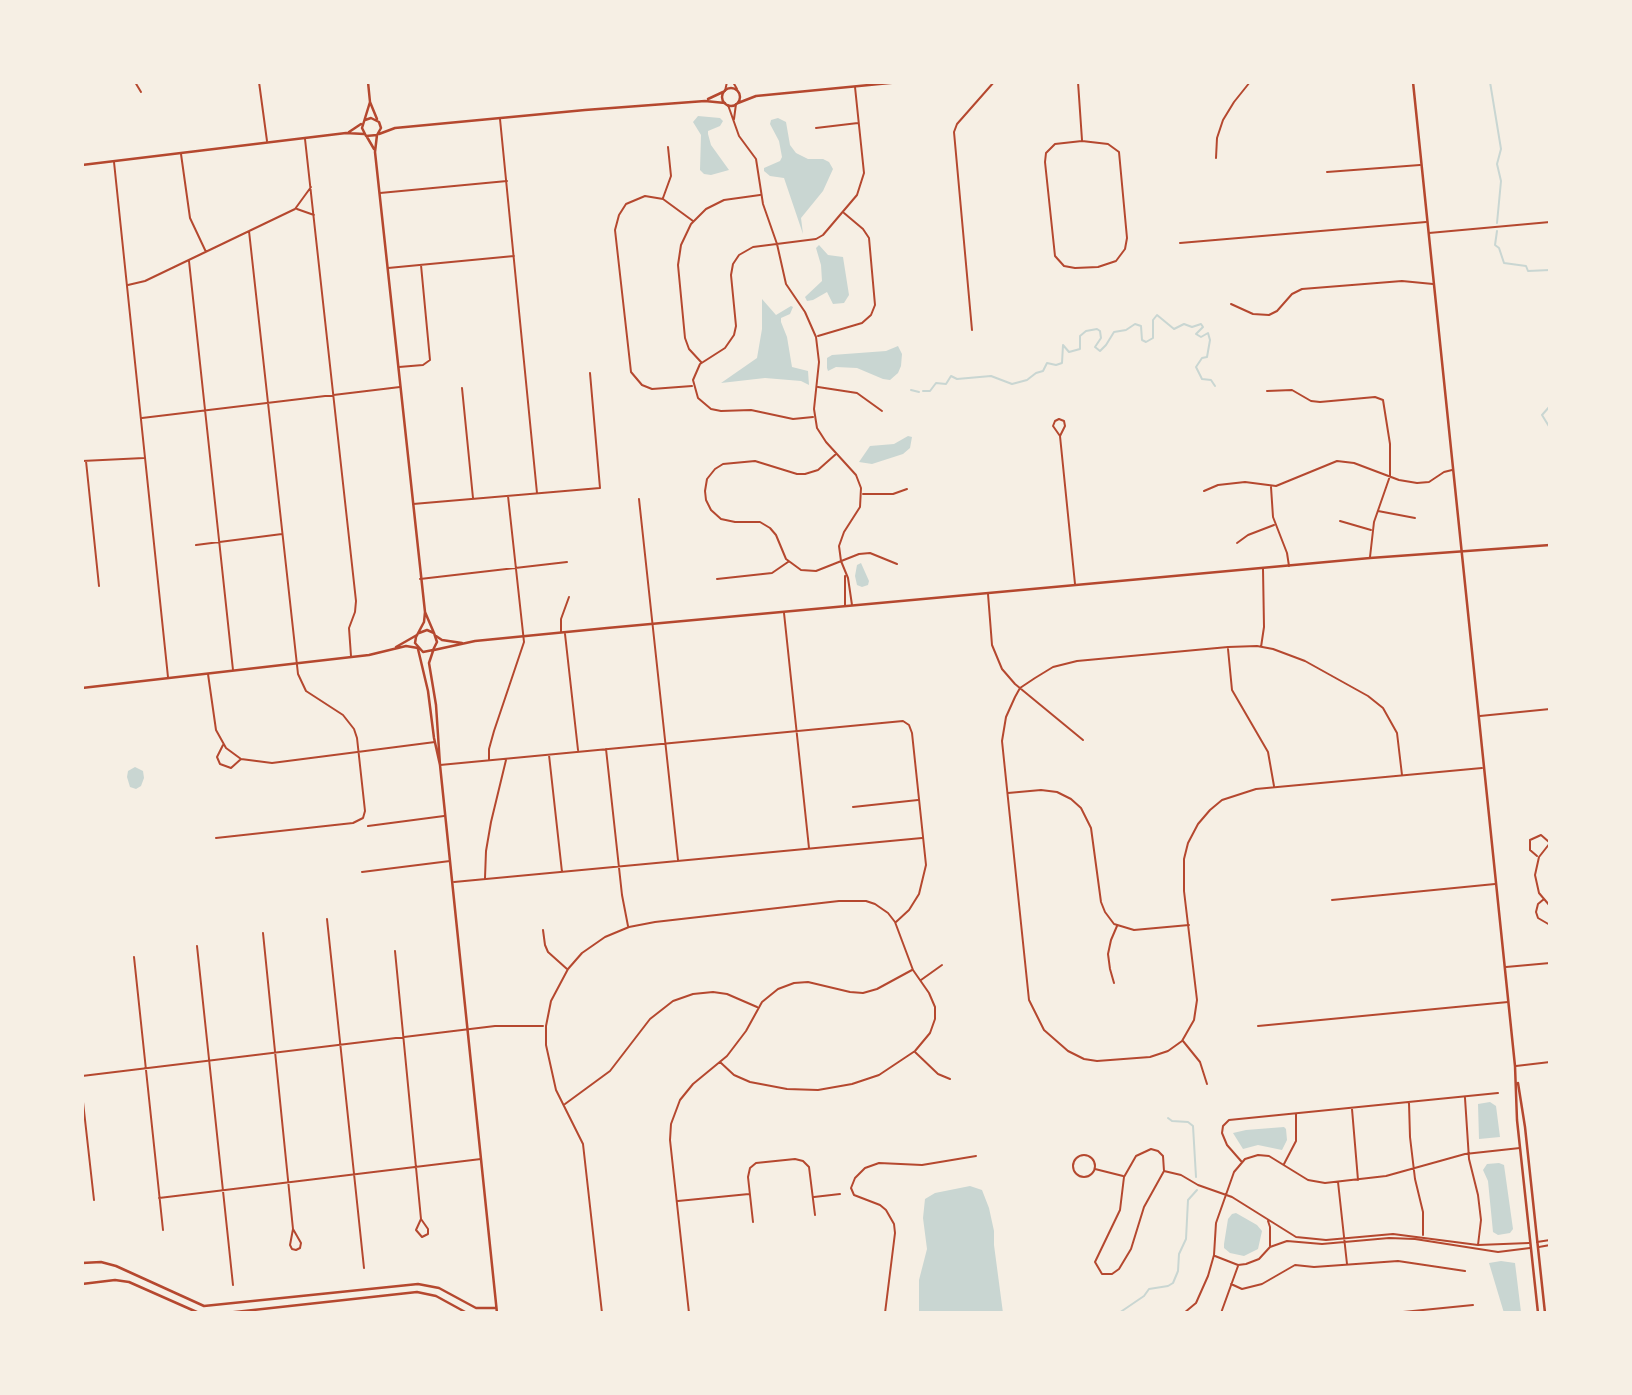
<!DOCTYPE html>
<style>
body{margin:0}
#map{position:relative;width:1632px;height:1395px;overflow:hidden;background:#f6efe4;font-family:Manrope,sans-serif}
canvas{display:block}
.frame{position:absolute;inset:0;border:84px solid #f6efe4;pointer-events:none}
</style>
<div id="map">
<canvas width="1632" height="1395"></canvas>
<div class="frame"></div>
</div>
<script>
const c = document.querySelector('canvas').getContext('2d');
c.lineJoin = 'round';
function fillPath(path, color) { c.fillStyle = color; c.fill(path, 'evenodd'); }
const toPath = rows => new Path2D(rows.map(r => 'M' + r).join(''));
function stroke(path, color, width, dash) { c.strokeStyle = color; c.lineWidth = width; c.lineCap = dash ? 'butt' : 'round'; c.setLineDash(dash || []); c.stroke(path); }
fillPath(toPath([
 [698,116,720,118,723,121,720,126,708,131,708,134,711,145,729,170,711,175,704,174,700,170,701,135,693,122],
 [778,118,786,122,790,145,796,153,808,159,823,159,829,162,833,169,823,191,801,218,803,234,784,178,770,176,764,171,764,168,780,161,782,157,779,141,770,124,771,120],
 [819,245,828,255,843,257,849,295,844,303,833,304,827,292,813,300,807,301,805,297,822,281,821,265,816,248],
 [762,299,776,315,791,306,793,307,790,314,781,318,781,322,787,337,792,367,808,371,809,385,801,381,765,378,721,383,757,358,762,329],
 [898,346,902,354,901,366,898,373,890,380,883,379,857,368,836,367,828,371,827,368,827,358,832,355,886,351],
 [908,436,912,437,910,448,903,454,872,464,859,462,870,446,894,444],
 [861,563,869,581,868,585,862,587,857,585,855,576,857,565],
 [135,767,143,771,144,778,141,786,136,789,130,787,127,777,128,771],
 [1490,1102,1496,1106,1500,1137,1479,1139,1478,1104],
 [1284,1127,1286,1129,1287,1140,1282,1150,1258,1145,1243,1149,1233,1133,1246,1130],
 [1499,1163,1504,1165,1513,1229,1510,1233,1498,1235,1493,1232,1488,1181,1483,1170,1487,1164],
 [970,1186,982,1190,989,1208,994,1231,994,1245,1003,1313,919,1313,919,1280,927,1249,923,1218,925,1199,935,1193],
 [1236,1213,1257,1225,1262,1231,1258,1249,1244,1256,1230,1253,1224,1248,1224,1244,1228,1219,1232,1214],
 [1501,1261,1515,1263,1521,1312,1504,1313,1489,1263]
]), '#c9d6d2');
stroke(toPath([
 [1490,82,1501,149,1497,164,1501,181,1497,223],
 [1497,231,1495,245,1499,248,1504,263,1526,266,1528,271,1550,270],
 [911,390,919,392],
 [923,391,930,391,936,383,946,384,951,376,957,379,991,376,1012,384,1027,380,1036,373,1043,371,1047,363,1056,365,1062,363,1063,345,1069,352,1080,349,1080,336,1086,331,1097,329,1100,331,1101,338,1095,347,1100,351,1106,345,1114,332,1126,330,1135,324,1141,326,1142,340,1146,342,1153,338,1153,320,1157,315,1174,329,1184,324,1192,327,1201,324,1203,327,1196,334,1201,337,1208,333,1210,340,1207,357,1202,358,1196,367,1202,379,1211,380,1215,386],
 [1550,406,1542,415,1550,428],
 [1168,1118,1172,1121,1188,1122,1193,1126,1196,1177],
 [1119,1313,1144,1296,1149,1289,1168,1286,1173,1283,1178,1271,1179,1254,1186,1239,1188,1200,1197,1190]
]), '#c9d6d2', 2);
stroke(toPath([
 [135,82,141,92],
 [259,82,267,141],
 [733,82,737,89],
 [1078,82,1082,140],
 [725,91,727,82],
 [728,105,739,136,756,159,763,204,777,244,786,284,805,312,816,337,819,362,814,409,817,428,826,442,856,475,861,488,860,507,844,532,839,546,841,561,848,578,852,605],
 [500,119,537,493],
 [734,119,736,104],
 [816,128,858,123],
 [305,139,356,601,355,612,349,628,351,656],
 [1082,141,1108,144,1119,152,1127,238,1125,249,1116,261,1098,267,1075,268,1064,266,1055,256,1045,162,1046,153,1055,144,1082,141],
 [181,154,190,218,206,252],
 [1216,158,1217,138,1223,120,1234,102,1250,82],
 [114,162,168,677],
 [1327,172,1420,165],
 [380,193,507,181],
 [663,198,671,176,668,147],
 [297,209,314,215],
 [1429,233,1550,222],
 [1180,243,1426,222],
 [189,261,233,670],
 [388,268,514,256],
 [128,285,145,281,295,209,311,187],
 [1231,304,1253,314,1269,315,1277,311,1292,294,1302,289,1402,281,1433,284],
 [972,330,954,132,957,124,994,82],
 [818,336,862,323,871,315,875,305,869,238,863,229,844,213],
 [701,362,689,349,685,338,678,265,681,245,691,224,706,209,724,200,760,195],
 [399,367,423,365,430,360,421,265],
 [692,386,652,389,642,385,631,372,615,230,619,215,626,204,645,196,663,199,693,221],
 [818,387,857,393,882,411],
 [462,388,473,498],
 [1267,391,1292,390,1311,401,1320,402,1375,397,1383,400,1390,444,1390,476,1374,522,1370,557],
 [813,417,793,419,751,410,721,411,711,409,698,398,693,380,700,364,725,348,734,335,736,326,731,275,733,264,739,255,753,247,816,239,823,235,857,195,864,173,855,87],
 [142,418,400,387],
 [1059,419,1064,421,1065,426,1060,436,1053,426,1055,421,1059,419],
 [1060,436,1075,584],
 [836,454,818,470,805,474,797,474,755,461,723,464,715,469,707,479,705,491,706,500,711,510,721,519,735,522,760,522,770,528,776,535,786,559,801,570,816,571,859,554,870,553,897,564],
 [82,461,144,458],
 [86,461,99,586],
 [1271,487,1273,517,1287,553,1289,566],
 [1204,491,1218,485,1245,482,1276,486,1337,461,1354,463,1399,480,1417,483,1429,482,1444,472,1452,470],
 [863,494,893,494,907,489],
 [639,499,678,860],
 [413,504,600,488,590,373],
 [1378,511,1415,518],
 [1340,521,1371,530],
 [1237,543,1248,535,1274,525],
 [196,545,282,534],
 [845,576,845,605],
 [420,579,567,562],
 [717,579,772,573,788,562],
 [988,594,992,645,1002,669,1015,684,1083,740],
 [784,613,809,848],
 [561,632,561,619,569,597],
 [565,634,578,750],
 [1261,647,1264,627,1263,569],
 [1228,649,1232,690,1268,752,1274,786],
 [208,674,216,730,226,748,241,759,272,763,435,742],
 [1480,716,1550,709],
 [223,745,217,757,220,764,231,768,241,759],
 [606,749,622,895,628,926],
 [549,755,562,872],
 [489,760,489,749,494,731,524,642,508,496],
 [440,765,903,721,909,725,912,733,926,865,919,894,909,910,896,922],
 [1402,775,1397,733,1383,708,1368,696,1305,661,1273,649,1257,646,1228,647,1077,661,1053,667,1035,678,1020,688,1015,697,1006,717,1002,741,1029,1000,1044,1030,1068,1051,1084,1059,1097,1061,1150,1057,1168,1051,1182,1041,1194,1020,1197,1000,1184,891,1184,859,1188,843,1198,824,1210,810,1222,800,1256,789,1482,768],
 [1008,793,1041,790,1057,792,1071,799,1081,808,1091,828,1101,902,1105,912,1114,924,1134,930,1189,925],
 [853,807,918,800],
 [368,826,444,816],
 [216,838,353,823,363,818,365,811,357,738,354,729,343,715,306,691,298,674,249,231],
 [1550,843,1539,857,1535,875,1539,893,1550,906],
 [1537,856,1530,850,1530,840,1541,835,1549,842],
 [362,872,450,861],
 [485,878,486,851,491,822,506,760],
 [454,882,922,838],
 [1544,899,1538,904,1536,912,1538,918,1550,925],
 [1332,900,1495,884],
 [327,919,364,1268],
 [543,930,545,945,548,952,567,969],
 [263,933,293,1229],
 [197,946,233,1285],
 [395,951,421,1219],
 [134,957,163,1230],
 [1506,967,1550,963],
 [921,980,942,965],
 [1114,983,1110,969,1108,954,1111,940,1117,926],
 [1258,1026,1508,1002],
 [1183,1041,1200,1062,1207,1084],
 [915,1052,938,1074,950,1079],
 [1516,1066,1550,1062],
 [82,1076,495,1026,543,1026],
 [82,1093,94,1200],
 [1465,1098,1469,1159,1478,1195,1481,1220,1478,1245],
 [1409,1103,1410,1137,1415,1179,1423,1212,1423,1235],
 [565,1104,610,1071,650,1019,673,1001,693,994,713,992,727,994,757,1007],
 [1352,1109,1358,1180],
 [1151,1149,1158,1151,1163,1156,1164,1171,1144,1207,1131,1249,1119,1269,1112,1274,1102,1274,1095,1262,1120,1210,1124,1177,1136,1156,1151,1149],
 '1073 1166a11 11 0 1 1 22 0a11 11 0 1 1-22 0Z',
 [1241,1161,1227,1145,1222,1133,1223,1126,1229,1120,1498,1093],
 [1284,1164,1296,1141,1296,1114],
 [1095,1169,1123,1176],
 [1164,1171,1181,1175,1198,1185,1232,1197,1296,1237,1326,1240,1393,1234,1478,1245,1529,1243],
 [1338,1182,1347,1264],
 [814,1197,840,1194],
 [1550,1197,1550,1203],
 [159,1198,481,1159],
 [678,1201,749,1194],
 [421,1219,428,1229,428,1234,422,1237,416,1230,421,1219],
 [1268,1221,1270,1227,1270,1246],
 [753,1222,748,1177,750,1168,756,1163,795,1159,803,1161,809,1167,815,1215],
 [293,1229,301,1243,300,1248,296,1250,292,1249,290,1245,293,1229],
 [1537,1242,1550,1240],
 [1539,1247,1550,1245],
 [1215,1256,1238,1265,1246,1264,1259,1259,1270,1247,1287,1241,1322,1244,1389,1238,1415,1239,1498,1252,1530,1248],
 [1231,1284,1242,1289,1262,1284,1295,1265,1314,1267,1398,1261,1465,1271],
 [602,1313,583,1144,556,1090,546,1045,546,1026,551,1001,568,969,582,953,605,937,629,927,655,922,839,901,866,901,875,904,888,913,895,922,913,970,929,993,935,1007,935,1019,930,1033,915,1051,879,1075,852,1084,818,1090,787,1089,750,1082,734,1075,720,1062],
 [689,1313,670,1140,671,1124,680,1100,693,1084,727,1056,746,1031,762,1002,778,989,794,983,808,982,850,992,863,993,877,989,912,970],
 [885,1313,895,1233,894,1224,886,1210,880,1205,854,1195,851,1188,855,1178,865,1168,879,1163,922,1165,976,1156],
 [1184,1313,1196,1303,1208,1276,1214,1255,1216,1223,1234,1172,1245,1159,1258,1155,1269,1156,1308,1180,1325,1183,1386,1176,1465,1154,1520,1148],
 [1221,1313,1238,1266],
 [1393,1313,1473,1305]
]), '#b5482f', 2);
stroke(toPath([
 [436,636,442,640,462,643],
 [396,647,417,635],
 [434,650,475,641,607,628,1370,558,1550,545],
 [82,688,369,655,406,646,418,648]
]), '#b5482f', 2.5);
stroke(toPath([
 [368,82,370,102,377,119],
 [1413,82,1515,1066,1517,1120,1538,1313],
 '722 97a9 9 0 1 1 18 0a9 9 0 1 1-18 0Z',
 [708,99,723,92],
 [738,103,756,96,900,82],
 [365,120,371,118,379,122,381,128,377,135,366,136,362,128,370,102],
 [349,132,361,124],
 [379,134,395,128,585,110,705,101,725,103],
 [377,135,375,152,425,612,424,622,416,637,415,643,423,652,433,650,437,642,434,633,427,630,419,633],
 [367,137,374,149],
 [82,165,346,133,364,134],
 [425,612,434,633],
 [418,649,428,691,434,738,440,765,497,1313],
 [433,651,429,663,436,705,440,765],
 [1518,1083,1525,1127,1545,1313],
 [82,1263,101,1262,116,1266,204,1306,418,1284,439,1288,476,1308,496,1308],
 [82,1284,115,1280,129,1282,199,1313],
 [226,1313,417,1292,436,1296,467,1313]
]), '#b5482f', 2.5);
</script>
